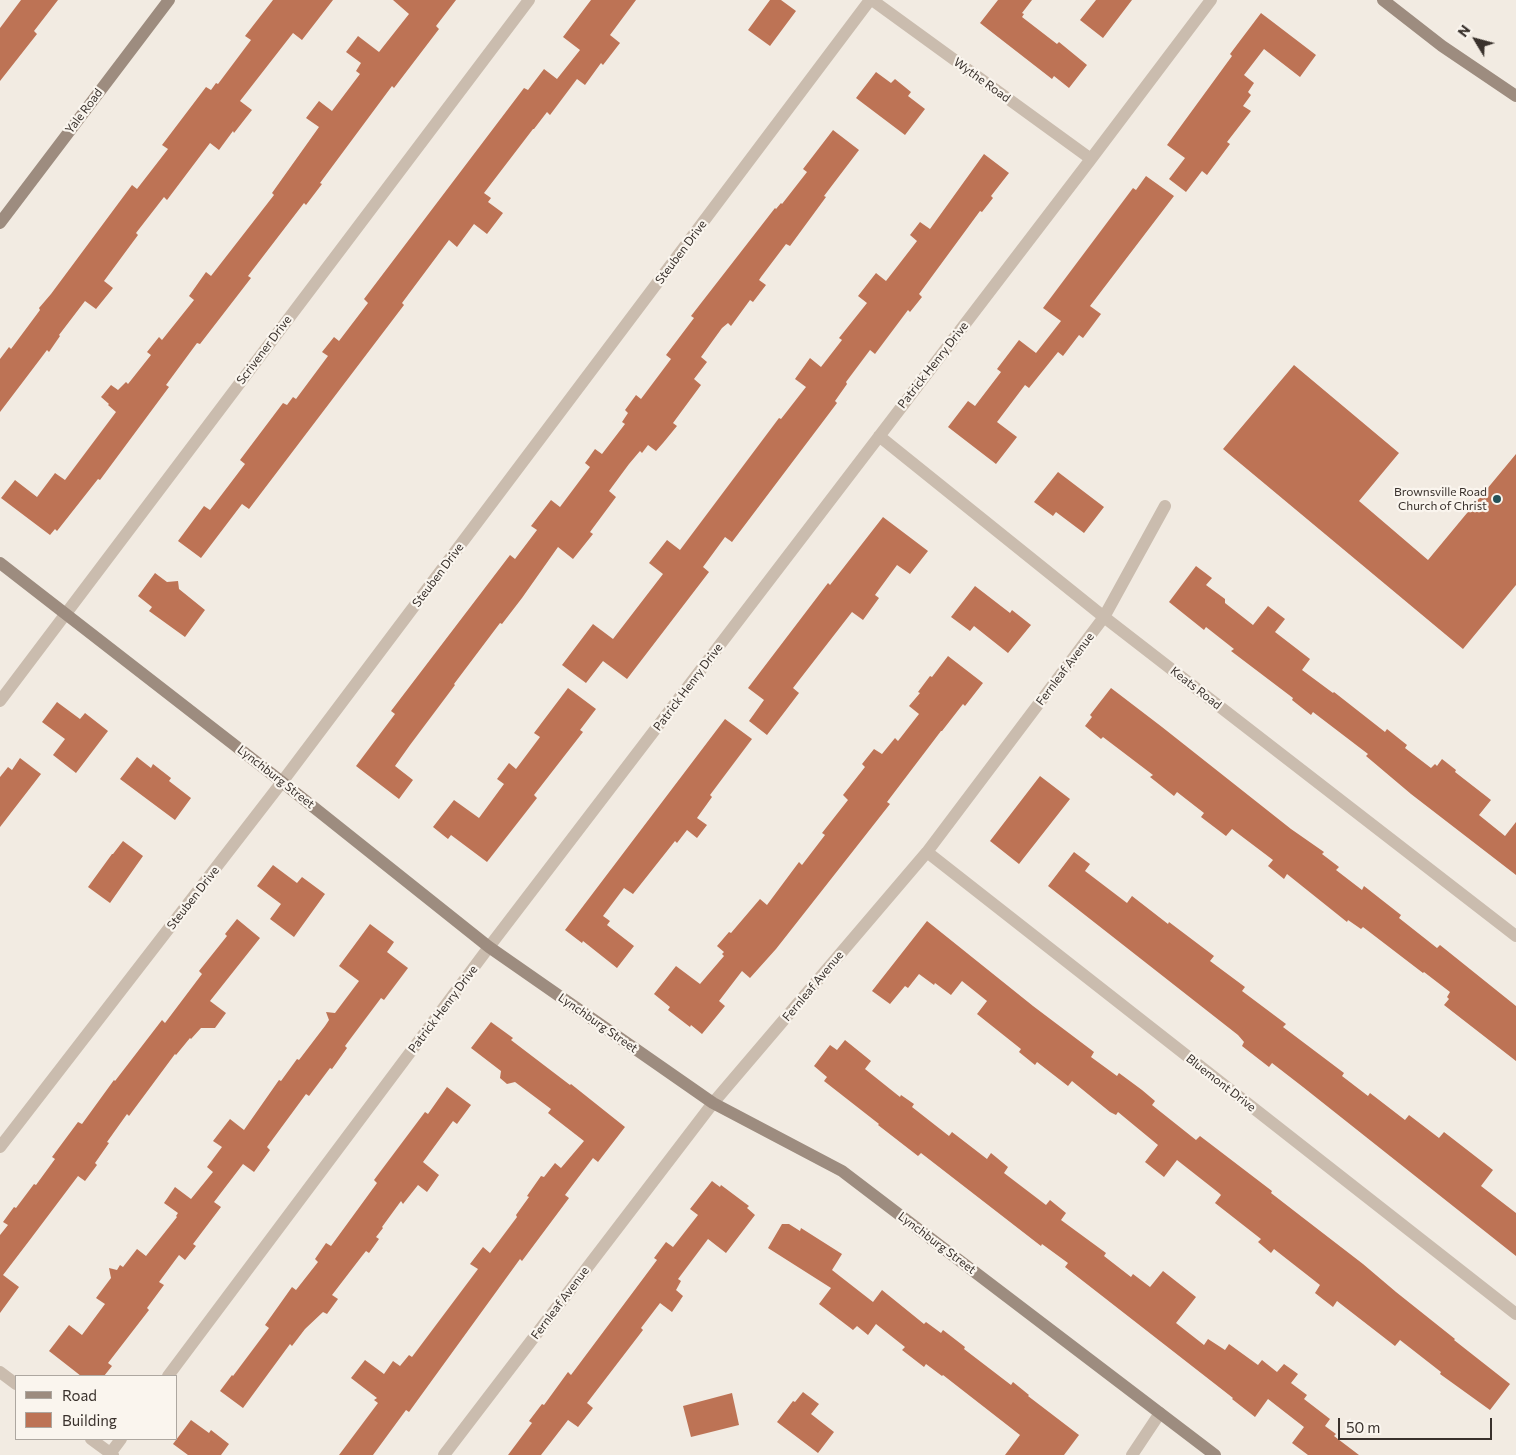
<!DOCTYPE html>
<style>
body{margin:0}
#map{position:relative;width:1516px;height:1455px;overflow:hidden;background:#f2ebe2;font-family:Commissioner,sans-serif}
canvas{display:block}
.legend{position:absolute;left:15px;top:1375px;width:162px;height:65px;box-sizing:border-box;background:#faf5ee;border:1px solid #ada7a0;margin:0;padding:6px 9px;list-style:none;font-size:15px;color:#39312c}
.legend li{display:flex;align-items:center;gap:10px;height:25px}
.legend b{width:25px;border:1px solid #ada7a0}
.north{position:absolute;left:1451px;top:15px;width:50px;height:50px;-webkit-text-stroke:4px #faf5ee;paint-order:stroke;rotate:307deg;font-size:14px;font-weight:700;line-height:20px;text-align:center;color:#39312c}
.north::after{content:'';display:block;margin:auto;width:18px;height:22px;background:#39312c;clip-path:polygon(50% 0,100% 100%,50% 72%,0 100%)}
.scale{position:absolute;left:1338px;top:1418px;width:154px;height:22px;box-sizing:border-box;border:2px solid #39312c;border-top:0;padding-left:6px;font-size:15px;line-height:18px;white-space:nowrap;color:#39312c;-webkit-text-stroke:4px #faf5ee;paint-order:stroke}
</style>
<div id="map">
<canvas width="1516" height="1455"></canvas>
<ul class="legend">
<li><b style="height:6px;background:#9d8c7f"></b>Road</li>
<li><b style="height:14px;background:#bd7355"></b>Building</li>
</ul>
<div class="north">N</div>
<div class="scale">50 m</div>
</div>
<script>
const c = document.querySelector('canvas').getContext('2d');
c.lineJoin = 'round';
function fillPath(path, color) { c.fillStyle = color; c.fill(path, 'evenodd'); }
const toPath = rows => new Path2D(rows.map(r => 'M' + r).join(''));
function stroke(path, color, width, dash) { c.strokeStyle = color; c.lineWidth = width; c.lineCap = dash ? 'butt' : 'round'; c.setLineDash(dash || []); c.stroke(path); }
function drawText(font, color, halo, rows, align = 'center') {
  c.font = font + ' Commissioner,sans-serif'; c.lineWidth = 4.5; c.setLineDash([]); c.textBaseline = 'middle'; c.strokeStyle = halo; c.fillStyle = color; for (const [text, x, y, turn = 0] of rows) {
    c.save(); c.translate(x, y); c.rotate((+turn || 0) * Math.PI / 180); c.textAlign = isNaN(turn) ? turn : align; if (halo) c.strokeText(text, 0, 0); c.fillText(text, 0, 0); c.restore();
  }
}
fillPath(toPath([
 [21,0,58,0,34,31,37,34,0,81,0,28],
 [273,0,333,0,302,40,293,33,240,101,252,110,234,133,233,131,219,150,210,143,167,200,164,197,136,233,138,235,104,281,113,288,96,309,85,301,59,335,60,336,49,352,47,350,41,358,0,412,0,359,9,347,11,349,40,310,39,308,51,294,132,185,137,189,168,149,162,145,206,87,211,90,216,83,218,84,251,40,245,36],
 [393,0,456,0,436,26,439,29,394,88,392,86,320,183,322,184,306,205,304,203,248,276,251,278,200,344,197,343,166,385,169,387,100,480,98,479,57,531,55,529,50,535,1,498,15,480,37,497,55,473,65,480,116,412,108,405,109,404,101,397,111,385,118,390,126,382,128,384,151,355,147,352,159,337,162,340,194,300,189,296,206,272,211,276,274,195,272,193,319,127,306,118,319,101,332,111,360,74,356,71,361,63,346,52,358,36,379,52,409,14],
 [591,0,636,0,610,35,620,43,603,65,601,63,585,85,577,79,550,115,547,112,534,129,533,129,484,193,491,198,488,202,503,213,487,234,474,224,457,247,449,240,402,303,404,305,249,509,242,504,201,558,178,541,204,506,210,510,245,464,240,460,283,403,287,405,293,397,296,399,328,356,322,352,334,337,339,341,368,303,364,299,524,88,528,90,544,69,557,79,580,50,563,37],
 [770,0,781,0,796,11,770,46,748,30],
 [998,0,1032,0,1022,13,1024,14,1022,17,1057,44,1059,42,1087,65,1069,88,1054,76,1052,79,980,23],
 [1096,0,1132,0,1103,38,1080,20],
 [1261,13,1316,55,1300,77,1264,49,1244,75,1254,83,1248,92,1251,95,1243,106,1251,111,1227,142,1230,144,1207,175,1202,171,1186,192,1169,179,1185,158,1167,145,1232,56,1230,54],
 [876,72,891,83,895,79,911,92,908,96,925,109,905,135,856,98],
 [833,130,859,150,824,196,826,197,790,246,786,244,761,277,759,280,766,285,753,302,750,300,731,326,728,323,722,328,701,357,707,362,694,379,701,385,673,423,677,426,663,443,656,451,648,445,642,453,640,451,629,464,609,491,616,497,590,532,593,534,573,559,558,547,522,598,502,624,500,623,454,684,455,685,410,745,395,766,413,780,399,799,356,766,395,714,391,711,510,555,515,559,537,530,531,526,551,500,560,507,590,467,585,463,595,449,602,454,625,424,622,422,628,413,625,410,636,395,641,399,671,359,666,355,694,318,691,316,775,208,776,209,781,203,782,204,807,172,803,169],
 [984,154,1009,173,991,196,993,198,982,212,980,211,919,294,922,297,910,312,908,310,875,354,870,350,846,382,847,384,835,401,837,403,732,542,725,537,703,567,709,572,627,679,603,661,586,683,562,665,593,624,613,639,663,574,649,563,667,540,680,550,779,418,781,419,806,387,795,379,810,358,821,367,842,340,839,338,867,303,858,296,876,273,886,281,917,241,910,235,920,222,930,229],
 [1146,176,1174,196,1090,306,1101,314,1083,338,1079,335,1063,356,1058,352,1029,388,1025,385,997,422,1017,437,996,464,948,427,968,401,975,406,1001,372,997,369,1019,340,1036,353,1061,321,1043,308,1133,188,1136,190],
 [1294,365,1399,453,1359,501,1428,560,1516,454,1516,585,1463,649,1223,449],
 [1058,472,1104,507,1084,533,1056,512,1053,516,1034,502],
 [883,517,928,551,910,574,897,565,875,595,879,598,863,620,852,612,793,688,799,693,767,735,749,721,764,700,748,688,828,583,830,585],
 [1196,566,1212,578,1206,585,1225,599,1225,603,1253,625,1268,606,1285,619,1275,632,1310,659,1302,670,1333,693,1334,692,1385,732,1387,729,1407,745,1405,748,1431,768,1435,764,1437,766,1442,759,1456,770,1455,772,1491,800,1479,815,1505,836,1516,822,1516,875,1411,794,1366,756,1368,754,1313,712,1311,715,1292,700,1293,698,1231,651,1234,649,1206,627,1204,630,1169,602],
 [155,573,167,582,178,581,179,589,205,610,185,637,149,611,152,607,138,596],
 [975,586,1010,613,1012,610,1031,625,1008,653,974,626,970,631,951,617],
 [948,656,983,683,965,706,963,704,942,731,941,731,887,802,890,804,776,949,750,978,742,971,719,1001,725,1006,702,1034,691,1025,690,1027,668,1010,670,1007,654,994,676,966,700,984,724,956,722,954,724,952,717,946,729,932,731,933,760,899,767,905,799,862,802,865,825,835,822,833,848,800,843,795,865,767,862,764,874,749,882,754,895,738,898,741,919,714,909,706,920,693,918,692,930,676,932,677],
 [568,688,596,709,580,730,583,732,534,795,537,798,487,862,451,835,448,839,433,827,454,800,479,818,504,784,497,779,509,763,516,769,540,737,534,733],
 [1111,688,1162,727,1291,829,1324,852,1322,854,1339,867,1336,870,1362,890,1364,886,1401,915,1399,918,1437,948,1440,945,1516,1006,1516,1061,1444,1005,1449,999,1447,997,1450,992,1424,972,1423,973,1363,927,1361,929,1348,920,1347,922,1287,874,1284,879,1268,866,1273,860,1232,829,1226,836,1201,817,1204,813,1177,792,1174,796,1150,777,1153,775,1103,737,1101,739,1085,726,1092,717,1090,715],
 [57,702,80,719,85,713,108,731,76,773,53,755,65,739,42,722],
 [725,719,752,739,710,795,712,797,697,818,707,825,697,838,687,830,677,843,675,841,633,894,624,888,603,916,610,921,607,925,634,946,617,968,583,941,582,943,565,930],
 [137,757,151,768,153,764,171,778,169,781,191,798,175,820,120,779],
 [20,758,41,774,0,827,0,777,8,767,12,770],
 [1040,776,1070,799,1019,864,990,841],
 [123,841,143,856,110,903,88,887,112,854,113,854],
 [1074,852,1090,864,1085,871,1127,903,1132,896,1168,924,1169,922,1214,956,1210,961,1245,987,1242,991,1286,1024,1283,1027,1344,1073,1342,1076,1368,1096,1370,1093,1405,1120,1409,1115,1439,1138,1444,1132,1493,1170,1481,1186,1516,1213,1516,1256,1303,1087,1272,1063,1269,1067,1242,1046,1244,1042,1238,1035,1048,886],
 [273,865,297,883,302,877,325,894,294,937,270,919,281,904,257,886],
 [237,919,260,938,210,1001,226,1013,215,1028,201,1028,191,1039,190,1038,176,1055,175,1054,129,1116,127,1114,107,1142,109,1143,95,1163,97,1165,85,1181,78,1176,29,1241,3,1275,19,1287,0,1313,0,1235,8,1225,3,1222,14,1207,16,1208,34,1184,36,1185,55,1159,52,1157,78,1122,82,1124,114,1080,115,1081,162,1020,165,1023,202,974,199,971,227,936,225,934],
 [927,921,1033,1006,1094,1052,1091,1057,1117,1076,1119,1073,1142,1090,1155,1101,1152,1105,1196,1140,1200,1136,1272,1191,1271,1193,1302,1217,1363,1264,1396,1292,1455,1339,1454,1340,1510,1384,1490,1410,1440,1374,1441,1372,1400,1340,1395,1346,1337,1301,1333,1307,1315,1293,1320,1285,1274,1249,1271,1253,1258,1242,1261,1239,1215,1203,1221,1195,1219,1193,1177,1160,1164,1177,1145,1162,1158,1145,1118,1112,1116,1115,1110,1112,1072,1081,1068,1086,1037,1062,1035,1065,1019,1052,1021,1049,977,1014,987,1001,962,981,951,995,935,983,934,985,919,974,908,988,905,986,890,1004,872,991],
 [370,924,394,942,387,952,408,968,384,1000,381,998,345,1046,347,1048,332,1069,330,1068,309,1096,306,1094,267,1147,270,1150,254,1172,243,1164,214,1202,221,1207,193,1244,196,1246,185,1260,179,1255,159,1282,164,1285,147,1308,149,1310,108,1363,112,1366,104,1376,81,1376,49,1351,69,1325,82,1335,105,1304,96,1298,111,1278,109,1268,117,1270,120,1265,123,1267,137,1249,146,1256,177,1217,176,1216,178,1213,164,1203,175,1187,191,1199,213,1172,207,1167,222,1147,213,1141,230,1119,244,1130,279,1080,281,1081,297,1059,299,1060,325,1026,329,1020,326,1012,335,1013,359,981,339,966],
 [491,1022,513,1038,511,1040,570,1085,571,1084,625,1127,598,1162,593,1158,565,1195,569,1198,522,1261,520,1259,409,1412,406,1410,373,1455,339,1455,378,1403,374,1400,377,1398,351,1378,365,1360,384,1374,393,1361,400,1366,409,1355,412,1357,478,1269,470,1264,483,1247,490,1253,517,1217,516,1215,529,1197,527,1196,541,1176,544,1177,555,1163,561,1168,584,1141,548,1113,551,1109,515,1082,507,1084,500,1078,501,1071,471,1048],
 [845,1040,871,1061,865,1069,900,1097,901,1095,914,1104,912,1107,949,1136,952,1132,987,1159,991,1153,1008,1167,1004,1173,1046,1205,1050,1200,1066,1213,1061,1220,1106,1253,1104,1256,1131,1277,1133,1274,1150,1287,1163,1271,1196,1297,1176,1323,1204,1345,1208,1339,1225,1350,1229,1344,1258,1365,1262,1360,1277,1372,1284,1364,1298,1374,1291,1383,1307,1395,1304,1399,1330,1419,1325,1426,1336,1434,1334,1436,1359,1455,1308,1455,1292,1443,1304,1427,1268,1399,1255,1417,1232,1399,1233,1398,1065,1267,1068,1263,1042,1244,1041,1246,921,1153,918,1156,878,1125,879,1124,824,1081,827,1077,814,1066,830,1045,837,1050],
 [447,1087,471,1105,457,1124,453,1121,423,1162,439,1175,427,1192,418,1185,403,1204,401,1201,382,1227,383,1228,376,1237,379,1239,369,1253,366,1251,362,1256,332,1295,338,1299,327,1314,323,1312,305,1329,292,1346,290,1344,243,1408,220,1391,232,1375,233,1376,269,1328,265,1325,292,1287,296,1290,318,1262,315,1259,326,1243,331,1246,377,1183,374,1180,425,1112,428,1114],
 [712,1181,720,1187,721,1185,749,1206,747,1208,755,1215,726,1253,708,1239,678,1279,681,1281,676,1290,683,1296,672,1312,660,1303,641,1328,643,1330,587,1403,593,1408,578,1427,568,1420,541,1455,508,1455,532,1423,529,1421,542,1404,544,1405,568,1372,571,1375,657,1260,654,1258,666,1242,673,1247,698,1215,690,1209],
 [782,1224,789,1224,800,1231,801,1228,842,1254,832,1270,873,1302,882,1290,924,1324,926,1322,941,1333,943,1330,965,1347,964,1349,1011,1385,1013,1382,1029,1395,1028,1396,1079,1435,1064,1455,1005,1455,1020,1435,943,1375,942,1376,926,1364,924,1367,902,1350,905,1347,876,1324,868,1335,857,1326,853,1330,819,1304,831,1288,768,1248],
 [803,1392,819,1404,811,1414,834,1432,818,1453,777,1422,793,1401,795,1402],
 [732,1393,739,1425,691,1437,683,1406],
 [191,1420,209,1433,211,1430,229,1444,221,1455,188,1455,173,1444]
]), '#bd7355');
stroke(toPath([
 [872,0,1091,159],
 [879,436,1104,617,1516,936],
 [0,701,529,0],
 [927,852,1516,1314],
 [0,1147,282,782,870,0],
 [0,1372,16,1384],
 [168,1376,489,947,1091,159,1211,0],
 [91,1439,113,1455],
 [109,1455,121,1439],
 [444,1455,713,1103,927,852,1104,617,1165,506],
 [1132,1455,1160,1413]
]), '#cabcae', 12);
stroke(toPath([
 [1383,0,1442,46,1516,96],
 [0,223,169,0],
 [0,563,282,782,489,947,713,1103,842,1171,1215,1455]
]), '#9d8c7f', 12);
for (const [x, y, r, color] of [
 [1497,499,5,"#245258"]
]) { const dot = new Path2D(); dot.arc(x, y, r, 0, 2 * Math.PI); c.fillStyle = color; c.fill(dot); stroke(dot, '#faf5ee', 2); }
drawText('12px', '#39312c', '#faf5ee', [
 ["Wythe Road",982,80,36],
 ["Yale Road",84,111,-53],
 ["Steuben Drive",681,252,-53],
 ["Scrivener Drive",264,350,-53],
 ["Patrick Henry Drive",933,365,-52],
 ["Steuben Drive",438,575,-53],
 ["Fernleaf Avenue",1065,669,-53],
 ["Patrick Henry Drive",688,687,-53],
 ["Keats Road",1196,688,38],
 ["Lynchburg Street",276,777,38],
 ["Steuben Drive",193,898,-52],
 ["Fernleaf Avenue",813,986,-50],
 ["Patrick Henry Drive",443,1009,-53],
 ["Lynchburg Street",598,1023,35],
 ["Bluemont Drive",1221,1083,38],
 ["Lynchburg Street",937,1243,37],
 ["Fernleaf Avenue",560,1303,-53]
]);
drawText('12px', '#39312c', '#faf5ee', [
 ["Brownsville Road",1487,492],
 ["Church of Christ",1487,506]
], 'right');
</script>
